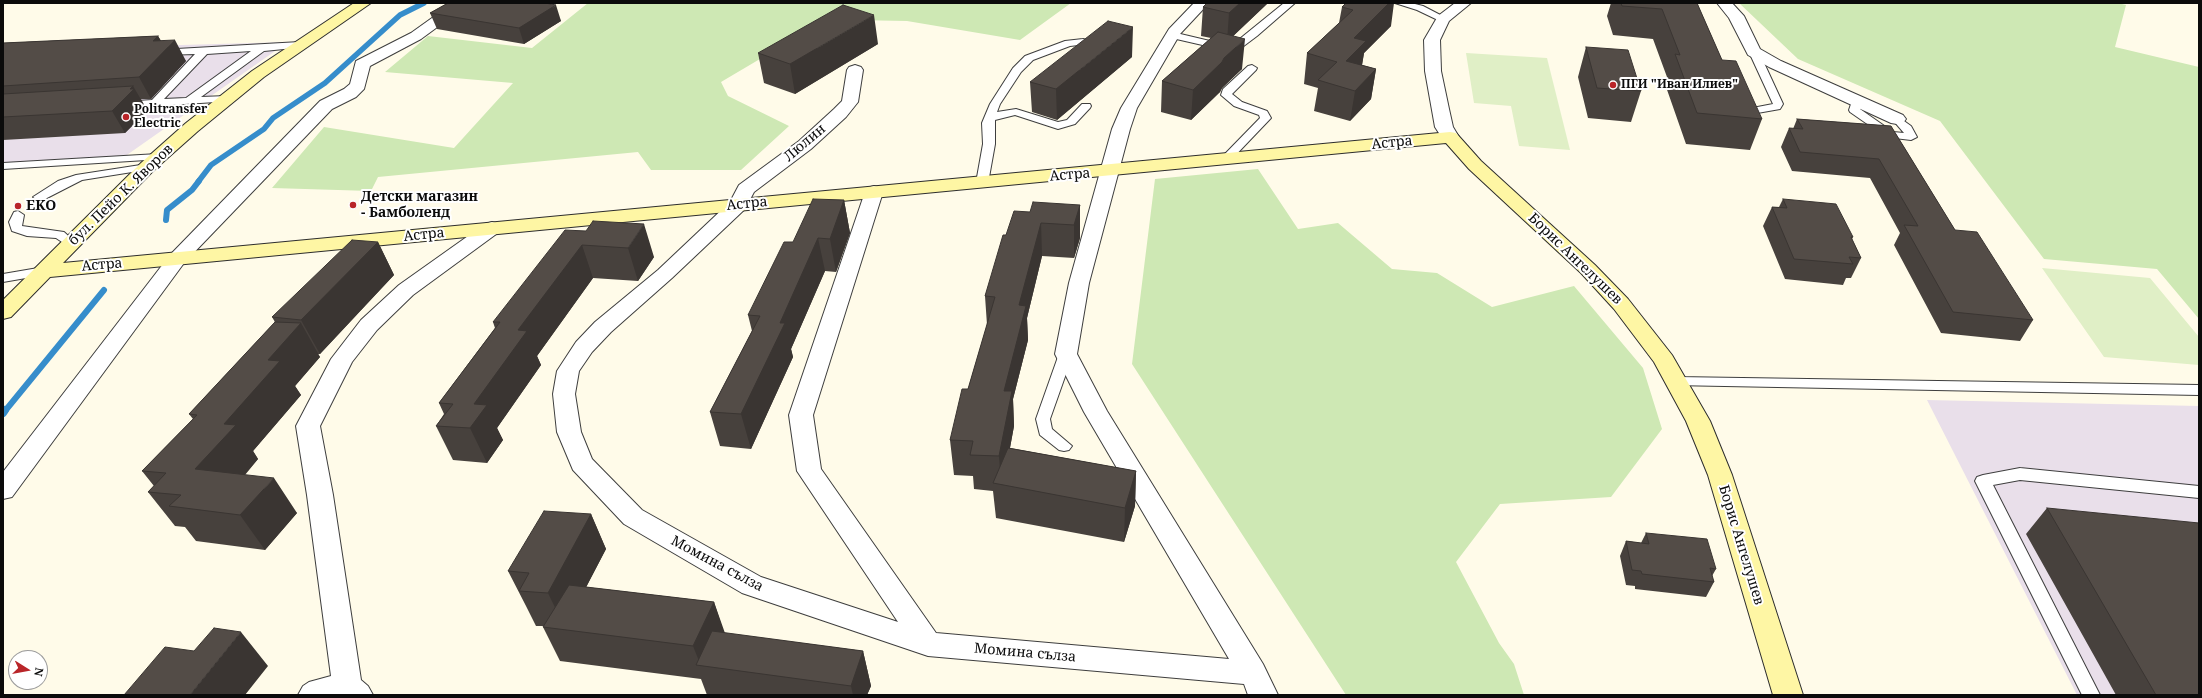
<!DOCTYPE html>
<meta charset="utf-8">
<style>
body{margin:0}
#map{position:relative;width:2202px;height:698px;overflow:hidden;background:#fffbe9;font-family:"Noto Serif",serif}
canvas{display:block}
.frame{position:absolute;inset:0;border:4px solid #0b0b0b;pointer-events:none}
.north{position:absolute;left:8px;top:650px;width:40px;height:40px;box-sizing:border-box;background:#fff;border:1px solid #9d9d9d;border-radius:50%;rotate:101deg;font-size:11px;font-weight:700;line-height:16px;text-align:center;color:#0b0b0b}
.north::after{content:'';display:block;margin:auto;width:14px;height:18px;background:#b92529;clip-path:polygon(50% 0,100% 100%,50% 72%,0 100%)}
</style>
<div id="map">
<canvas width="2202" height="698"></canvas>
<div class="frame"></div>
<div class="north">N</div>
</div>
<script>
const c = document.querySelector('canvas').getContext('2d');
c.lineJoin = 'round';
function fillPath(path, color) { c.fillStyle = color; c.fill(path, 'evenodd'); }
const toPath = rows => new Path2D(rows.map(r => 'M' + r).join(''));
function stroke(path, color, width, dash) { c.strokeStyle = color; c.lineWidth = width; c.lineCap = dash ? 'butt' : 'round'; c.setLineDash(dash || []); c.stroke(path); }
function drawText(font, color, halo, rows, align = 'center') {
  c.font = font + ' "Noto Serif",serif'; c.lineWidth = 4; c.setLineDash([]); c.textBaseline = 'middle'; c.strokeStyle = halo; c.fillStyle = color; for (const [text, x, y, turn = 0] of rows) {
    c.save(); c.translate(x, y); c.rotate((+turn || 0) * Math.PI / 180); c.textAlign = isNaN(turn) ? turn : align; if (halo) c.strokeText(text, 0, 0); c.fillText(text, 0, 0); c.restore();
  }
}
fillPath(toPath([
 [288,42,124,157,3,166,3,50],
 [1927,400,2199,406,2199,695,2077,695]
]), '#e9dfea');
fillPath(toPath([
 [588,3,1071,3,1020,40,907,21,853,20,809,30,721,82,728,96,789,126,741,170,651,170,638,152,378,177,371,191,272,188,324,127,454,148,513,83,385,72,428,36,532,48],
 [1739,3,2118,3,2126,5,2115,47,2199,67,2199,319,2157,269,2044,259,1940,121,1798,59],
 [1258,169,1298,229,1338,223,1392,269,1437,273,1492,307,1574,286,1643,368,1662,429,1611,497,1500,504,1456,562,1499,643,1514,664,1524,695,1346,695,1132,364,1155,179]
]), '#cee8b4');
fillPath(toPath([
 [1466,53,1547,58,1570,150,1519,146,1511,106,1474,103],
 [2042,268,2150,278,2199,337,2199,365,2104,357]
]), '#e0efc6');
stroke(toPath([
 [198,182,211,165,264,129,273,118,325,83,400,15,424,3]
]), '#368dcb', 5.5);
stroke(toPath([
 [166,220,167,210,192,190,199,181],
 [5,411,104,290]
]), '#368dcb', 6);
stroke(toPath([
 [3,413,5,410]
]), '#368dcb', 8);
const lane = toPath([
 [1284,3,1295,3,1257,36,1237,51,1233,52,1172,38,1167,35,1172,32,1231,46,1284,3],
 [1395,3,1411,3,1423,6,1448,19,1443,22,1440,21,1417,10,1395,3],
 [1083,39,1087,40,1087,44,1070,46,1033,60,1021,72,1000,104,997,112,1016,109,1058,122,1067,120,1082,104,1090,104,1091,106,1090,108,1075,124,1058,129,1015,115,995,120,995,144,988,183,986,186,978,186,976,183,983,144,982,123,990,104,1013,68,1025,56,1065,41,1083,39],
 [300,42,304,43,304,47,264,51,201,97,227,96,231,97,232,99,231,101,123,108,118,105,123,102,152,100,195,54,163,55,158,52,159,50,300,42],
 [251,51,186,98,164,99,207,54,251,51],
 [1754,49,1759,52,1783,104,1780,109,1746,115,1742,114,1741,112,1742,110,1773,104,1749,52,1754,49],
 [1252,65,1257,68,1256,70,1232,94,1242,102,1267,111,1271,118,1229,162,1221,162,1219,160,1221,158,1260,118,1259,115,1234,106,1221,95,1223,89,1248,66,1252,65],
 [1857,98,1862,101,1860,109,1893,132,1904,133,1892,119,1897,116,1911,126,1917,137,1911,140,1886,137,1850,112,1849,110,1852,101,1857,98],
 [158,154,162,155,164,157,162,159,3,169,3,163,158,154],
 [147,164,153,167,151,169,82,180,43,200,39,201,33,197,58,181,76,175,147,164],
 [18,211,24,215,22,226,64,232,77,244,71,248,56,238,27,236,12,231,9,222,14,212,18,211],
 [44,267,50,271,49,274,3,282,3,274,44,267],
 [1066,349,1071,351,1073,354,1050,419,1052,429,1072,446,1069,450,1064,451,1059,450,1040,435,1036,419,1059,354,1061,351,1066,349],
 [1677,377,2199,385,2199,395,1672,385,1670,382,1672,379,1677,377],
 [2020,468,2199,486,2199,498,2020,480,1993,485,2100,695,2082,695,1975,481,1977,477,1983,475,2020,468]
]);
const street = toPath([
 [453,3,470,3,421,39,370,66,364,89,356,97,332,109,184,263,12,497,3,499,3,472,170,255,320,101,344,89,350,84,356,61,411,33,453,3],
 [1194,3,1209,3,1180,34,1137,108,1130,129,1089,283,1077,354,1107,411,1263,664,1278,695,1248,695,1244,684,928,656,742,593,624,524,573,470,557,432,553,394,557,371,576,342,595,322,658,270,730,202,739,185,799,141,834,109,842,101,847,70,849,67,855,65,861,67,863,70,858,102,846,117,811,149,754,192,745,209,672,278,611,332,592,352,579,371,575,394,581,432,592,459,642,510,761,577,898,622,797,471,789,415,865,192,867,188,874,186,881,188,883,192,813,415,821,469,936,633,1229,659,1084,412,1055,354,1069,283,1112,129,1121,108,1169,29,1194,3],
 [1455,3,1471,3,1449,21,1440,40,1441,71,1449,109,1453,127,1459,137,1456,141,1450,142,1444,141,1435,127,1425,71,1424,40,1438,16,1455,3],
 [1717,3,1732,3,1744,16,1760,49,1781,61,1903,115,1906,119,1903,123,1897,124,1891,123,1769,67,1748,55,1729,18,1717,3],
 [492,222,499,224,502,228,499,232,413,295,377,330,352,362,320,426,333,495,361,680,368,686,373,695,298,695,303,686,309,682,331,676,307,495,296,426,331,359,361,320,399,285,485,224,492,222]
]);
const secondary = toPath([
 [354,3,371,3,264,77,198,131,153,171,63,263,1450,132,1456,133,1481,161,1595,265,1628,299,1672,355,1710,421,1732,475,1803,695,1773,695,1708,475,1686,421,1654,362,1614,309,1581,273,1469,169,1446,143,50,277,11,317,3,319,3,300,141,163,186,123,252,71,354,3]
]);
stroke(lane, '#3e3e3e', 2);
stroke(street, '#3e3e3e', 2);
stroke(secondary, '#2d2d2d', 2);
fillPath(lane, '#fff');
fillPath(street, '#fff');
fillPath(secondary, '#fef6a4');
fillPath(toPath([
 [448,3,551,3,551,4,561,21,524,44,437,29,430,13],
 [1207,3,1268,3,1233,36,1242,69,1222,88,1220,92,1191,120,1161,112,1162,81,1211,38,1201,36,1203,7],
 [1346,3,1391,26,1364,53,1362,65,1376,69,1371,99,1350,121,1314,111,1318,88,1304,84,1307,53,1339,23,1342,7],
 [1611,3,1697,3,1722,60,1762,119,1750,150,1686,144,1665,84,1667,77,1653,39,1613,35,1607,16],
 [158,36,161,41,186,61,151,99,141,99,147,111,125,133,3,140,3,43],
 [878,44,795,94,764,83,758,53],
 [1586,47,1641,91,1631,122,1588,118,1578,77],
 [1132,57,1057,120,1032,112,1030,82],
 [1797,119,1891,126,1955,230,2033,320,2020,341,1941,333,1894,245,1900,233,1870,178,1792,171,1781,147,1789,128,1793,129],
 [1783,199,1853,237,1852,239,1861,258,1851,278,1846,278,1843,285,1785,279,1763,226,1772,207,1779,207],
 [844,200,850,233,836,272,825,271,791,349,793,357,751,449,720,446,710,412,752,331,748,315],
 [1080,205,1080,238,1074,258,1042,256,1027,318,1028,340,1013,399,1014,426,1010,448,1136,471,1135,506,1124,542,996,518,993,491,974,489,973,476,954,475,950,440,968,389,987,325,985,296,1006,235,1030,212],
 [586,231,654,257,638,281,593,278,537,356,541,365,497,428,503,440,487,463,453,460,436,426,444,414,439,403,495,328,493,322],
 [378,242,394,275,320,354,318,354,320,357,295,386,301,395,253,451,258,459,245,475,297,513,265,550,196,541,185,527,175,526,148,492,154,486,142,471,193,419,189,414,275,322,272,317],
 [2047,508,2199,695,2116,695,2026,534],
 [591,514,606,549,586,587,714,602,724,633,863,651,871,686,867,695,707,695,701,679,560,661,543,627,544,626,536,626,526,606,508,571],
 [1646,533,1716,569,1712,576,1714,582,1706,597,1635,589,1635,586,1626,585,1620,556,1626,541,1641,543]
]), '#47413d');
fillPath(toPath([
 [537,3,551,3,550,3,552,8,556,5,561,21,524,44,519,28],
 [1240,3,1268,3,1227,42,1229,13],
 [1389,3,1394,3,1391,26,1364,53,1361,71,1346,61,1354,38],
 [874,15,878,44,795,94,790,64],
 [1133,27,1132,57,1057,120,1056,89],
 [158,36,166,49,175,40,186,61,151,99,139,77,153,41],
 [1245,39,1242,69,1222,88,1220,92,1191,120,1193,90,1224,58],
 [1376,69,1371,99,1350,121,1355,91],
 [133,86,146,108,145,109,147,111,125,133,112,111],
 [844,200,850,233,836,272,830,239],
 [1080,205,1080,238,1074,258,1074,225],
 [1041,223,1042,256,1027,318,1028,340,1013,399,1014,426,1003,485,1001,484,999,456,1004,391,1019,305],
 [644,224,654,257,638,281,628,248],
 [818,238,825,271,791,349,793,357,751,449,741,414,780,323],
 [378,242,394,275,320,354,301,320],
 [582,245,593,278,537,356,541,365,497,428,503,440,487,463,470,428,474,404,518,330],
 [301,323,320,357,295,386,301,395,253,451,258,459,220,503,195,469,224,424,268,360],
 [1136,471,1135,506,1124,542,1125,508],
 [274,478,297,513,265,550,240,515],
 [591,514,606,549,565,628,548,593],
 [714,602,726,636,701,666,693,646],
 [241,632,268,666,245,695,190,695],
 [863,651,871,686,867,695,853,695,851,686]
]), '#3a3532');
const building = toPath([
 [448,3,545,3,556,5,519,28,430,13,448,3],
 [1207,3,1240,3,1229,13,1203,7,1207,3],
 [1346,3,1389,3,1354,38,1366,41,1346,61,1376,69,1355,91,1318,80,1337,62,1307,53,1353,10,1342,7,1346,3],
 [1621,3,1697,3,1722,60,1736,61,1762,119,1697,113,1675,54,1680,55,1662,9,1622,6,1621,3],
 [843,5,874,15,790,64,758,53,843,5],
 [1108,21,1133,27,1056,89,1030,82,1108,21],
 [1218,32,1245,39,1224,58,1222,62,1193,90,1162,81,1218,32],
 [158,36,153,41,175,40,139,77,3,86,3,43,158,36],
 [1586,47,1628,50,1641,91,1597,88,1586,47],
 [133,86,130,89,134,89,112,111,3,117,3,94,133,86],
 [1797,119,1891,126,1955,230,1977,232,2033,320,1953,312,1904,225,1918,226,1879,159,1800,152,1789,128,1803,129,1797,119],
 [813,199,844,200,830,239,818,238,780,323,785,323,741,414,710,412,760,316,748,315,784,242,793,242,813,199],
 [1783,199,1836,204,1853,237,1851,237,1861,258,1849,257,1853,264,1794,259,1772,207,1787,208,1783,199],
 [1033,202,1080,205,1074,225,1041,223,1019,305,1026,306,1004,391,1012,391,999,456,970,455,973,441,950,440,962,389,968,389,995,297,985,296,1003,235,1006,235,1014,211,1030,212,1033,202],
 [593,221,644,224,628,248,582,245,518,330,527,331,474,404,487,405,470,428,436,426,453,404,439,403,500,322,493,322,565,230,586,231,593,221],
 [352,240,378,242,301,320,272,317,352,240],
 [275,322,301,323,268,360,280,361,224,424,236,425,195,469,274,478,240,515,169,506,181,495,148,492,166,473,142,471,197,415,189,414,275,322],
 [1008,448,1136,471,1125,508,993,483,1008,448],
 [2047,508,2199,523,2199,695,2156,695,2047,508],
 [544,511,591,514,548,593,519,591,529,573,508,571,544,511],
 [1646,533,1707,539,1716,569,1710,568,1714,582,1642,574,1641,571,1632,570,1626,541,1649,544,1646,533],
 [569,585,714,602,693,646,543,627,569,585],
 [214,628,241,632,190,695,124,695,165,647,194,651,214,628],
 [712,631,863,651,851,686,696,665,712,631]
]);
fillPath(building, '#534c47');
stroke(building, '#3a3532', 1);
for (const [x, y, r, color] of [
 [1613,85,4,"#b92529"],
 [126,117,4,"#b92529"],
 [353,205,4,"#b92529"],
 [18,206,4,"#b92529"]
]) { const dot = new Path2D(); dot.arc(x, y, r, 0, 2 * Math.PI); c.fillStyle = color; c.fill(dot); stroke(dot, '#fff', 1.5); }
drawText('bold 12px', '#0b0b0b', '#fff', [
 ["ПГИ \"Иван Илиев\"",1621,85],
 ["Politransfer",134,110],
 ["Electric",134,124]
], 'left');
drawText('14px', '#0b0b0b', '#fff', [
 ["Люлин",805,143,-40],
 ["Астра",1392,143,-6],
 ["Астра",1070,175,-5],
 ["бул. Пейо К. Яворов",121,195,-44],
 ["Астра",747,204,-6],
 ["Астра",424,235,-6],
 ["Борис Ангелушев",1575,259,44],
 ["Астра",102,265,-5],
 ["Борис Ангелушев",1741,545,73],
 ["Момина сълза",717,564,28],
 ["Момина сълза",1025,653,5]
]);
drawText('bold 14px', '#0b0b0b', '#fff', [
 ["Детски магазин",361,197],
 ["- Бамболенд",361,213],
 ["EKO",26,206]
], 'left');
</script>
